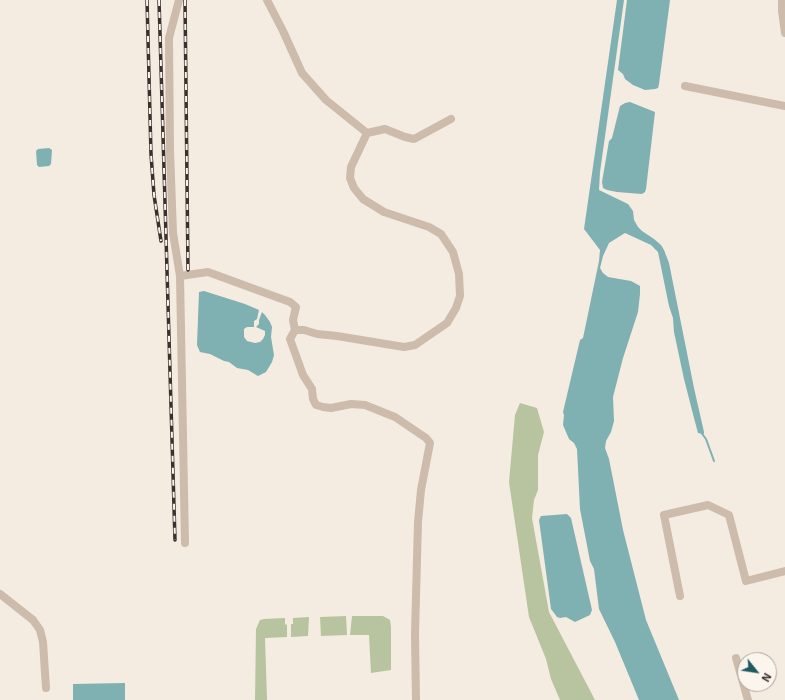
<!DOCTYPE html>
<style>
body{margin:0}
#map{position:relative;width:785px;height:700px;overflow:hidden;background:#f4ebe1;font-family:"Exo 2",sans-serif}
canvas{display:block}
.north{position:absolute;left:737px;top:652px;width:40px;height:40px;box-sizing:border-box;background:#fbf5ee;border:1px solid #aea6a0;border-radius:50%;rotate:120deg;font-size:11px;font-weight:700;line-height:16px;text-align:center;color:#3b302b}
.north::after{content:'';display:block;margin:auto;width:14px;height:18px;background:#1f5a5e;clip-path:polygon(50% 0,100% 100%,50% 72%,0 100%)}
</style>
<div id="map">
<canvas width="785" height="700"></canvas>
<div class="north">N</div>
</div>
<script>
const c = document.querySelector('canvas').getContext('2d');
c.lineJoin = 'round';
function fillPath(path, color) { c.fillStyle = color; c.fill(path, 'evenodd'); }
const toPath = rows => new Path2D(rows.map(r => 'M' + r).join(''));
function stroke(path, color, width, dash) { c.strokeStyle = color; c.lineWidth = width; c.lineCap = dash ? 'butt' : 'round'; c.setLineDash(dash || []); c.stroke(path); }
fillPath(toPath([
 [520,403,537,408,544,432,538,455,538,490,534,500,532,518,549,612,595,700,560,700,551,679,546,659,529,617,509,482,515,415],
 [346,616,347,635,321,636,320,617],
 [352,616,383,616,390,620,391,627,391,670,371,673,369,635,350,635],
 [309,617,308,636,291,637,291,624,293,624,293,618],
 [285,618,285,624,287,625,287,637,265,638,267,700,255,700,256,629,260,620,264,619]
]), '#b8c4a0');
fillPath(toPath([
 [617,0,624,0,600,172,599,190,628,204,633,211,634,220,638,227,642,231,654,239,661,245,664,250,669,263,694,388,704,432,704,434,698,433,694,418,684,379,674,332,673,318,669,306,658,252,651,245,625,233,609,243,603,256,600,268,603,273,608,277,631,281,640,286,640,294,638,312,623,358,613,397,614,421,611,432,606,441,605,448,609,459,623,530,646,620,679,700,639,700,615,642,599,609,594,569,590,561,580,509,577,449,574,443,569,439,563,425,564,415,563,412,580,340,583,338,599,261,600,250,584,229],
 [627,0,670,0,659,84,658,88,655,89,645,90,633,85,625,79,623,74,618,70],
 [630,102,655,112,646,189,645,192,642,194,617,192,607,190,603,188,602,182,609,141,612,138,620,106,625,103],
 [49,148,52,150,51,164,49,166,39,167,37,165,36,151,38,149],
 [204,291,245,304,259,310,257,319,254,321,254,327,247,327,244,329,244,337,247,341,255,343,260,342,263,339,265,335,265,331,256,327,259,324,259,320,262,312,265,315,270,322,272,327,271,337,274,355,272,362,266,372,258,376,248,370,237,368,229,362,224,361,210,354,200,352,197,345,199,292],
 [567,514,571,518,592,610,590,615,575,622,566,617,560,618,557,617,551,609,539,520,541,516],
 [125,683,125,700,73,700,73,684]
]), '#7fb0b2');
stroke(toPath([
 [700,431,706,439,714,461]
]), '#7fb0b2', 2);
stroke(toPath([
 [179,0,169,38,170,150,173,233,180,276,185,543],
 [782,0,782,11,785,33],
 [685,86,785,106],
 [367,133,385,129,405,137,414,139,451,119],
 [180,276,208,272,290,302,296,307,293,320,295,330,304,330,317,334,337,336,404,347,415,345,447,323,456,308,460,296,459,274,453,252,441,234,429,227,384,212,363,199,354,188,350,178,351,167,367,133,326,100,302,73,283,31,267,0],
 [295,330,290,339,303,375,312,389,313,399,316,405,323,407,331,408,351,404,365,405,395,417,426,438,430,443,421,490,418,522,415,634,416,700],
 [0,594,33,620,40,630,43,642,46,688],
 [680,596,664,515,708,505,729,515,746,581,785,571],
 [736,658,748,700]
]), '#cdbbac', 8);
const rail = toPath([
 [147,0,151,154,154,195,161,241],
 [159,0,175,540],
 [185,0,188,270]
]);
stroke(rail, '#3b302b', 3.5);
stroke(rail, '#fbf5ee', 2, [6]);
</script>
